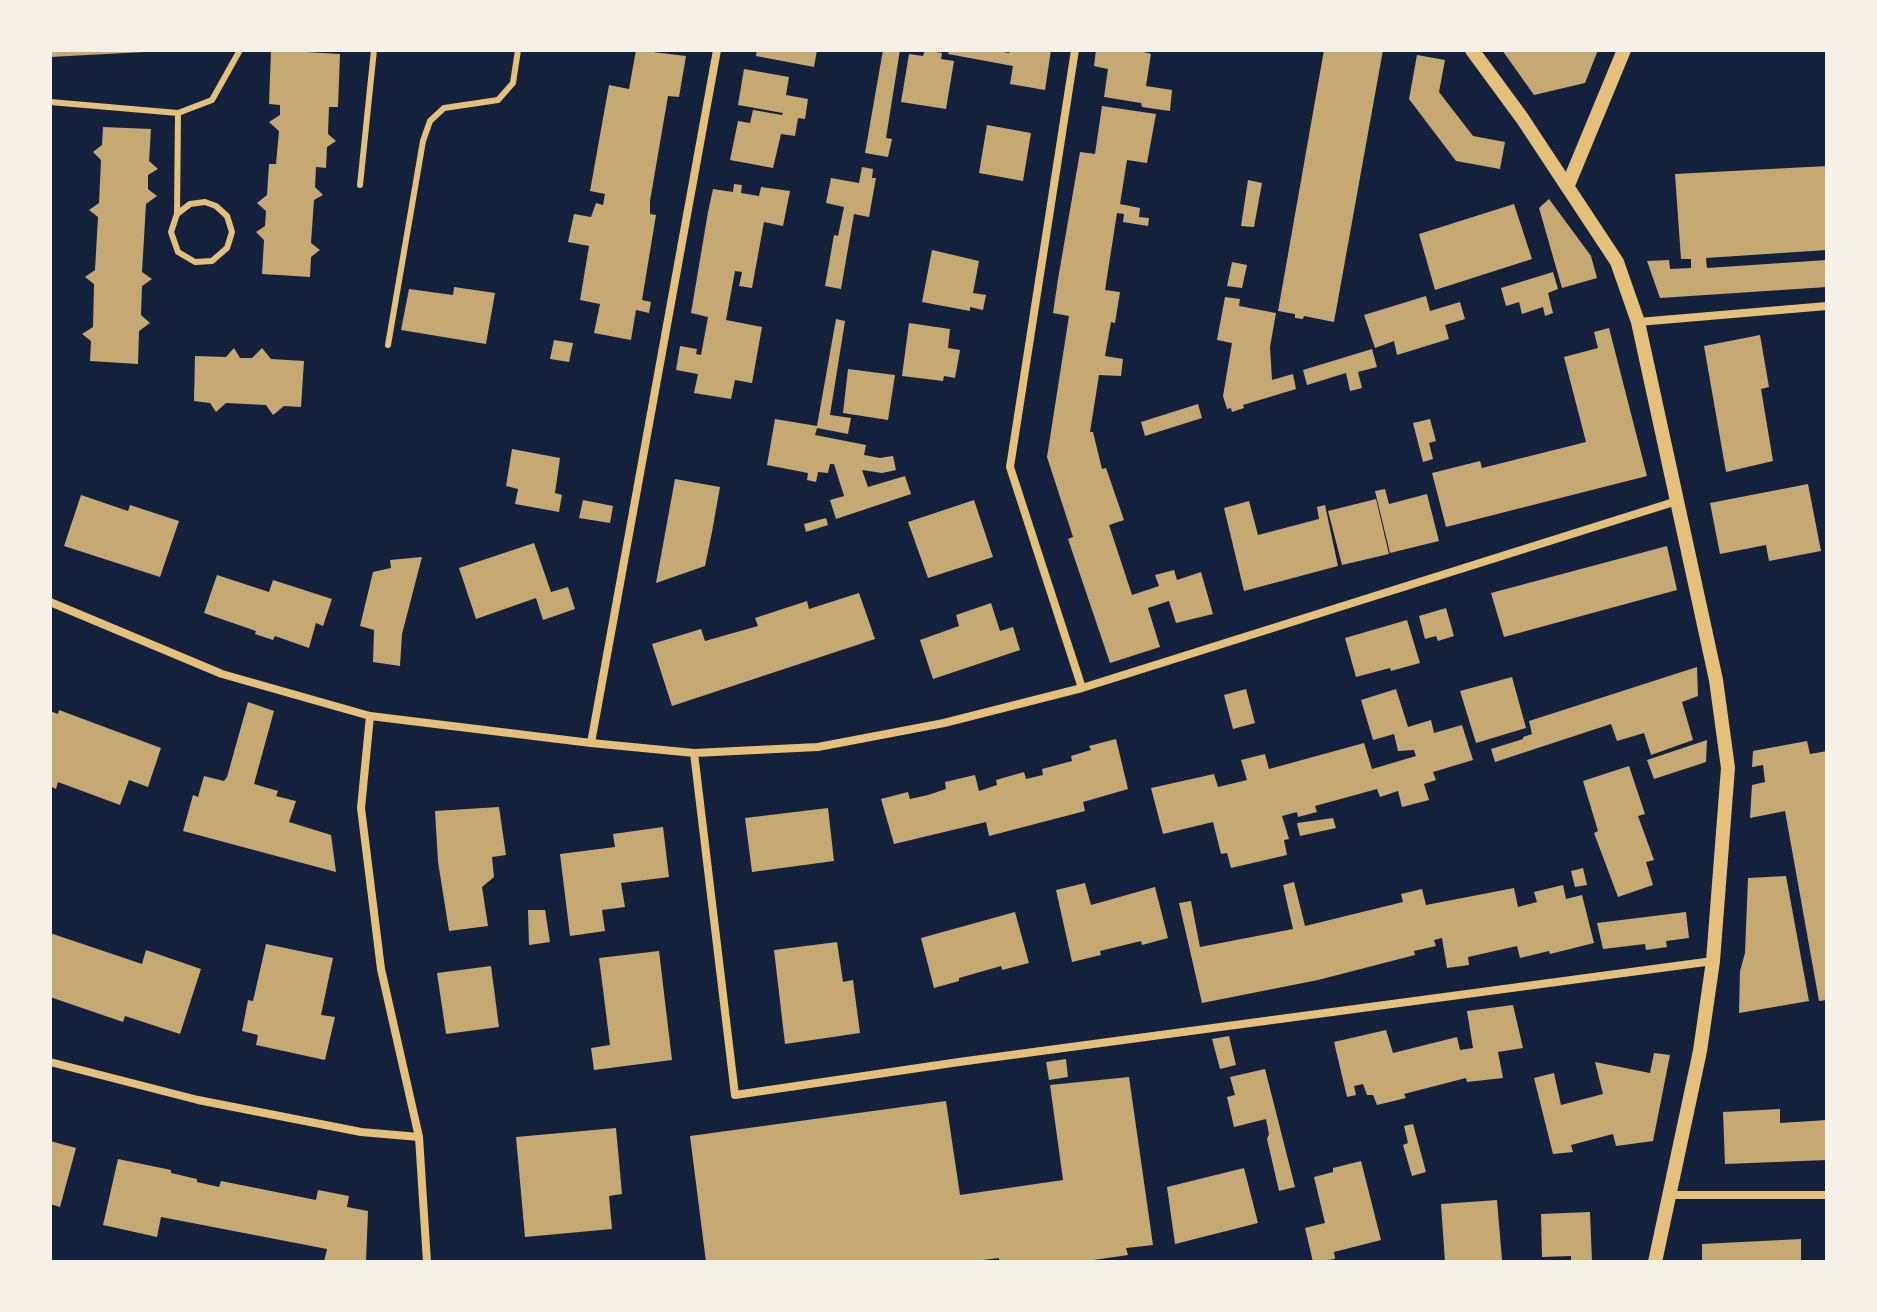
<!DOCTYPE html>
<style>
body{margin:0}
#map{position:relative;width:1877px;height:1312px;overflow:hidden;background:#14213d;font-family:Jost,sans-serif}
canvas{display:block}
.frame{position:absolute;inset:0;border:52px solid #f6f1e7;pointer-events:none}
</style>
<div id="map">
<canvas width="1877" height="1312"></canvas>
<div class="frame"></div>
</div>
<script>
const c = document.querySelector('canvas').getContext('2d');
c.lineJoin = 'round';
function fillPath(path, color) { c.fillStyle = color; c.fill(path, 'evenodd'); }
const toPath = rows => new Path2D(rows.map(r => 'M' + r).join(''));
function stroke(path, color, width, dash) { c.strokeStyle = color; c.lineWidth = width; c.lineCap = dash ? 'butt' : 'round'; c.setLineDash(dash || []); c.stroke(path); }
fillPath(toPath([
 [50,50,143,50,144,52,50,57],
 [271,50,340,54,338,107,329,107,328,134,336,141,327,147,326,168,316,167,315,187,323,195,314,200,311,243,320,250,311,257,310,277,262,274,264,240,256,232,265,226,266,211,257,203,267,195,269,164,276,164,279,131,269,122,280,115,280,105,269,104],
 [636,50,686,56,679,97,668,96,650,201,650,214,656,215,642,300,651,302,649,313,636,310,631,340,594,333,600,304,580,300,589,246,568,242,574,214,591,217,596,203,603,205,605,194,590,191,609,85,629,89],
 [757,50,817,50,814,67,756,56],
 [883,50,900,50,886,138,892,139,888,157,865,153],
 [925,50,942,53,941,59,954,61,946,109,901,102,909,54,923,56],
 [949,50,990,50,1009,53,1010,50,1051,50,1045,90,1010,84,1013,66,948,54],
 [1096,50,1144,50,1144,52,1151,54,1146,86,1172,90,1170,111,1142,107,1141,103,1104,97,1108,69,1094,66],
 [1324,50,1383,50,1334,322,1304,316,1303,319,1295,318,1295,314,1278,311],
 [1502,50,1598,50,1585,83,1534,95],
 [1417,55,1445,60,1439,92,1473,136,1505,142,1500,169,1456,161,1409,99],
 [744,69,789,77,786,95,808,99,805,119,798,118,795,136,781,134,773,168,730,160,738,121,750,123,753,110,782,115,783,113,738,105],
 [1102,106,1156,114,1147,163,1127,160,1120,204,1140,208,1139,217,1149,218,1148,226,1123,222,1124,214,1117,213,1105,290,1120,292,1115,323,1111,322,1105,356,1123,359,1121,376,1099,375,1090,432,1093,432,1102,469,1106,468,1124,520,1109,525,1132,595,1159,586,1155,575,1174,570,1177,580,1201,572,1213,614,1176,623,1169,601,1148,608,1160,647,1110,663,1068,539,1073,537,1047,457,1069,316,1053,313,1058,279,1080,152,1095,154],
 [987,125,1031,133,1023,181,979,173],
 [103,127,151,129,149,161,158,169,148,175,148,189,157,196,146,204,142,272,152,279,142,286,141,315,150,323,139,331,138,364,90,361,91,341,82,334,93,327,94,284,85,277,95,270,98,217,89,210,99,203,101,160,93,152,102,145],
 [1827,166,1827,250,1706,258,1707,268,1827,260,1827,287,1660,298,1647,261,1669,260,1670,269,1691,268,1691,259,1681,259,1675,174],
 [862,167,873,169,872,178,876,178,869,217,854,214,841,289,825,286,834,235,838,236,844,207,826,203,831,178,859,183],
 [1248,180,1262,183,1254,227,1241,226],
 [734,184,742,185,741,193,759,196,761,187,790,191,783,226,764,222,752,288,739,286,742,272,735,271,726,320,762,327,752,383,735,380,731,399,694,393,698,374,676,370,680,346,697,349,696,354,701,355,708,317,691,313,708,212,713,189,733,192],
 [1549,199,1591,256,1597,278,1562,288,1539,208],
 [1514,204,1532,259,1435,290,1419,234],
 [932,250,979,261,973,293,986,295,983,310,970,307,970,311,922,302],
 [1232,262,1247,265,1242,288,1227,286],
 [1553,272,1558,289,1548,293,1553,313,1545,316,1543,307,1522,314,1519,302,1506,306,1501,288],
 [454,287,495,293,486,344,401,330,409,289,453,295],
 [1426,296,1430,311,1460,302,1465,319,1445,325,1449,339,1397,355,1394,341,1375,348,1364,315],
 [1225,297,1240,299,1239,306,1276,313,1270,347,1272,380,1293,374,1296,389,1243,405,1244,408,1232,412,1231,408,1227,409,1223,396,1232,343,1217,340],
 [836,319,845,321,830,415,851,418,848,434,817,428,815,435,866,445,864,455,880,458,893,456,896,470,882,473,862,470,868,487,905,476,911,494,836,519,830,500,844,496,834,464,830,464,828,473,818,472,816,482,807,480,808,473,767,465,775,419,817,426],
 [909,323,950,329,948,348,960,350,955,378,944,376,943,381,902,376],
 [1609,328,1647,476,1446,527,1432,473,1480,461,1482,468,1586,442,1564,357,1598,348,1594,332],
 [1760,335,1769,387,1761,389,1773,461,1726,472,1704,346],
 [554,340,573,343,569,362,550,359],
 [234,348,240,358,252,358,262,348,271,359,304,361,301,407,284,406,273,415,266,405,226,403,216,412,210,403,194,401,195,356,226,357],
 [1372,349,1377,367,1358,372,1362,388,1350,391,1346,373,1307,385,1303,370],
 [848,369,895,375,888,420,843,413],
 [1198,404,1202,418,1145,436,1141,422],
 [1430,419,1436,441,1429,443,1433,459,1423,462,1413,423],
 [512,449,560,458,555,493,562,495,559,512,515,504,518,489,506,486],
 [675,479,720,487,712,532,705,566,656,583],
 [1808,484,1821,551,1769,561,1766,545,1720,554,1710,503],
 [1385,489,1389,504,1427,494,1439,541,1390,553,1375,491],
 [81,495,128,511,130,505,179,521,160,577,64,546],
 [1376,499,1389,554,1342,565,1328,511],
 [583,500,613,506,610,523,579,518],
 [974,500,993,557,928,578,908,522],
 [1249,501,1258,535,1319,519,1317,507,1325,505,1338,566,1244,591,1224,508],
 [826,518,828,525,806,532,804,524],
 [534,543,551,592,568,587,575,609,543,620,536,598,476,619,459,568],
 [1667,546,1677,590,1504,637,1491,593],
 [422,557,402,634,400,666,373,662,374,630,360,626,373,572,391,568,390,560],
 [217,575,269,592,273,580,332,599,323,626,316,623,309,648,275,636,273,640,255,634,256,631,204,613],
 [859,593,875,639,672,706,652,644,701,629,705,641,758,626,755,618,807,601,809,609],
 [991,603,1000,631,1013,627,1020,650,933,679,920,640,959,626,956,615],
 [1446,608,1454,636,1438,641,1436,636,1425,639,1419,616],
 [1407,620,1420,663,1391,671,1390,668,1356,677,1345,638],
 [1697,667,1698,696,1682,702,1693,740,1651,755,1644,733,1617,741,1611,724,1495,762,1491,749,1523,739,1523,737,1532,734,1529,721],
 [1512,677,1526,728,1476,743,1460,691],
 [1246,689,1255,723,1233,729,1224,695],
 [1396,689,1408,727,1431,720,1434,733,1462,725,1473,760,1433,772,1436,780,1424,784,1429,800,1402,807,1398,791,1380,797,1377,789,1315,806,1317,812,1298,817,1297,812,1282,816,1289,839,1284,840,1287,855,1231,868,1227,853,1221,854,1213,822,1163,834,1151,788,1214,774,1218,787,1247,780,1241,760,1265,754,1269,769,1364,743,1372,769,1416,756,1414,750,1398,751,1394,734,1373,740,1361,700],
 [248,702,274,711,254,784,278,791,276,796,296,801,289,822,331,835,336,872,183,831,193,795,198,797,204,776,224,781,227,777],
 [59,710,161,748,148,787,129,780,120,805,58,782,56,789,50,786,50,711,58,714],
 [1116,739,1128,789,1083,802,1085,811,989,836,986,822,894,844,881,799,908,792,910,799,928,795,946,789,945,782,975,775,979,791,997,785,996,780,1024,772,1026,779,1043,775,1042,769,1072,761,1071,756,1091,750,1089,746],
 [1707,740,1706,762,1654,779,1647,760],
 [1807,741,1810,754,1827,751,1827,1000,1819,1001,1785,811,1750,818,1752,785,1765,782,1763,765,1752,767,1753,751],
 [1629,766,1645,814,1638,816,1654,860,1646,862,1653,885,1618,897,1594,833,1598,831,1583,781],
 [499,807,506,855,492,857,494,877,482,887,488,926,449,931,438,862,435,811],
 [828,808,834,861,752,872,745,818],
 [1333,818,1336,828,1300,836,1297,823],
 [663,827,669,877,621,883,625,907,602,910,605,931,570,936,560,854,615,847,613,834],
 [1583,868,1587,885,1575,887,1571,871],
 [1786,876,1809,1001,1739,1013,1740,971,1745,953,1748,878],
 [1294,882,1305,926,1403,902,1401,894,1422,889,1426,905,1514,888,1518,907,1537,902,1534,892,1563,885,1566,899,1582,895,1594,943,1550,954,1549,951,1520,958,1517,946,1468,957,1469,965,1447,968,1442,938,1434,940,1436,946,1414,951,1415,955,1318,980,1202,1003,1179,903,1191,901,1200,947,1293,929,1283,885],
 [1085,883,1091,905,1155,887,1168,938,1142,945,1141,941,1100,951,1101,955,1072,962,1056,890],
 [528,910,545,910,550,942,529,945],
 [1015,912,1029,963,1002,970,1001,966,959,978,959,981,934,988,921,938],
 [1686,912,1689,938,1666,941,1667,947,1646,950,1645,944,1603,949,1597,923],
 [50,933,142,964,146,950,201,969,180,1034,125,1016,123,1022,50,997],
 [837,942,843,982,853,980,860,1033,785,1044,774,950],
 [266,944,333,958,321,1015,335,1017,325,1060,256,1045,258,1035,242,1031,248,1000,253,1001],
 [659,951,672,1060,594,1070,591,1048,610,1045,599,958],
 [491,966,499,1027,446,1034,437,973],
 [1513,1005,1523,1048,1498,1052,1503,1078,1467,1082,1466,1078,1404,1094,1406,1098,1377,1105,1373,1095,1367,1095,1363,1084,1354,1086,1356,1095,1347,1097,1334,1042,1386,1030,1393,1053,1457,1037,1460,1050,1473,1048,1467,1011],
 [1229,1036,1236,1065,1220,1069,1212,1039],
 [1654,1053,1670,1055,1653,1141,1616,1146,1613,1134,1571,1145,1573,1152,1553,1154,1534,1078,1554,1073,1561,1105,1603,1094,1595,1062,1650,1073],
 [1066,1059,1068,1077,1049,1080,1046,1062],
 [1265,1069,1295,1187,1279,1191,1267,1139,1269,1134,1266,1119,1234,1127,1227,1097,1235,1095,1230,1077],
 [1129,1077,1153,1245,1126,1248,1128,1255,1080,1262,999,1262,999,1258,967,1262,706,1262,690,1136,946,1101,960,1195,1063,1180,1050,1085],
 [1780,1109,1780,1123,1827,1120,1827,1160,1725,1164,1723,1112],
 [1413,1124,1426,1172,1412,1176,1403,1145,1408,1143,1404,1126],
 [616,1128,622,1194,609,1196,612,1229,525,1237,516,1137],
 [50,1141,76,1148,60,1207,50,1204],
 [118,1159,171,1170,171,1173,197,1179,197,1182,219,1187,221,1181,316,1200,318,1190,349,1196,347,1207,368,1211,366,1262,324,1262,327,1249,161,1217,157,1237,103,1225],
 [1361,1161,1381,1240,1334,1252,1335,1259,1313,1262,1305,1228,1325,1223,1314,1177,1333,1172,1333,1168],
 [1244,1168,1258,1223,1175,1244,1167,1187],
 [1497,1200,1502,1260,1445,1262,1441,1204],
 [1590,1212,1592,1262,1571,1262,1571,1256,1542,1257,1541,1214],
 [1801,1239,1801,1262,1702,1262,1702,1244]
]), '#c6a872');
stroke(toPath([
 [50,102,178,113,177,214,171,232,178,252,195,262,212,261,227,248,232,232,227,216,216,206,205,202,190,204,177,214],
 [178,113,212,100,240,50],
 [360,185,374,50],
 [388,345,423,141,430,121,444,108,498,100,513,83,518,50]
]), '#e5c07b', 6);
stroke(toPath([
 [1075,50,1010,467,1082,688],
 [1638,322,1827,306],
 [50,602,222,674,370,716,591,743,694,753,818,747,944,723,1082,688,1677,501],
 [370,716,361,808,381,969,419,1137,427,1262],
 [591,743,717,50],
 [694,753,735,1095,959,1062,1713,961],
 [50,1062,198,1100,361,1132,419,1137],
 [1669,1195,1827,1195]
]), '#e5c07b', 8);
stroke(toPath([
 [1472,50,1522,118,1617,262,1638,322,1716,680,1728,768,1713,961,1700,1051,1655,1262],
 [1568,185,1624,50]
]), '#e5c07b', 14);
</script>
